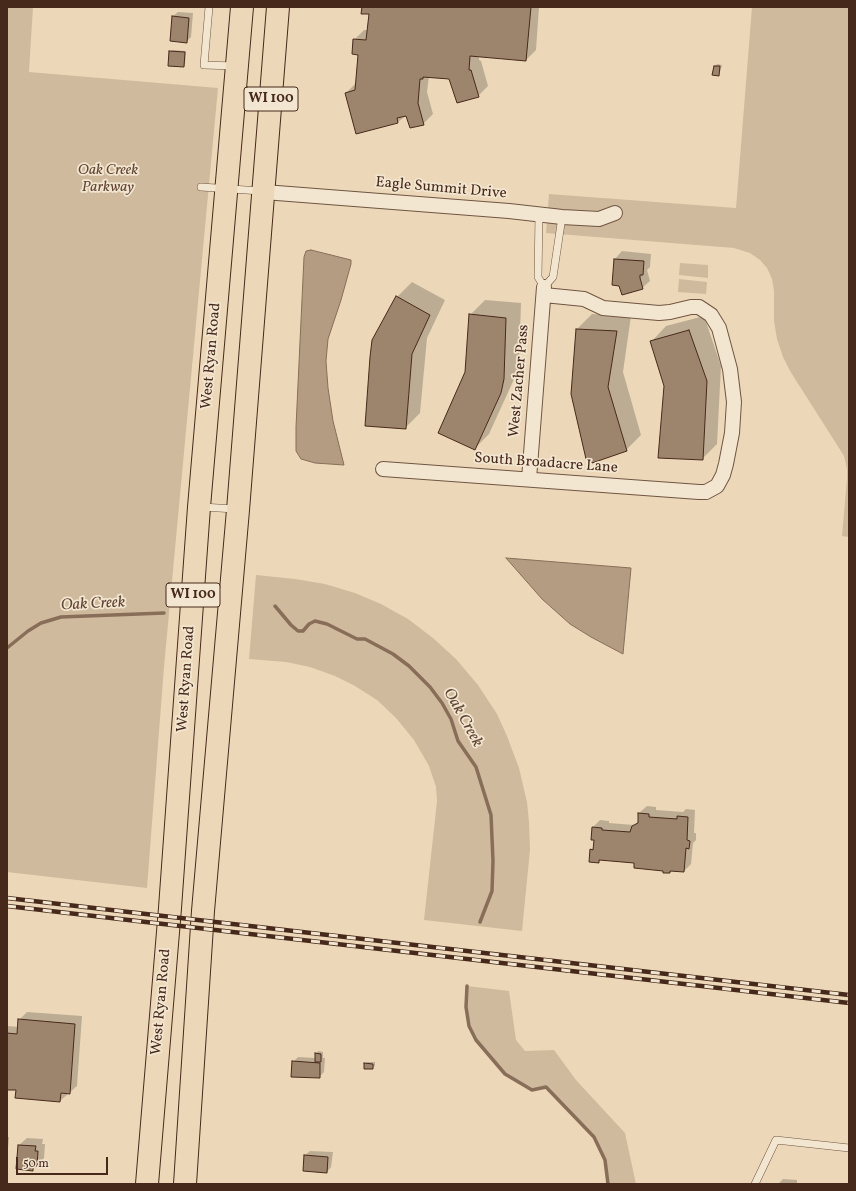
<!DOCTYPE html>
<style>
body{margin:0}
#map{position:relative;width:856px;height:1191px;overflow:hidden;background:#ecd8b8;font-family:Vollkorn,serif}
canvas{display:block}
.frame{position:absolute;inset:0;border:8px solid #47291b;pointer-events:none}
.scale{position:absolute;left:16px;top:1157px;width:92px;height:18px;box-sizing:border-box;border:2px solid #47291b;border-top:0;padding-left:5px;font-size:12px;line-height:14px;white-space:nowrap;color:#47291b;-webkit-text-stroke:3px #f3e6d1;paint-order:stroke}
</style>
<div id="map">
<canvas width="856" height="1191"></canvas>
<div class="frame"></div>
<div class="scale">50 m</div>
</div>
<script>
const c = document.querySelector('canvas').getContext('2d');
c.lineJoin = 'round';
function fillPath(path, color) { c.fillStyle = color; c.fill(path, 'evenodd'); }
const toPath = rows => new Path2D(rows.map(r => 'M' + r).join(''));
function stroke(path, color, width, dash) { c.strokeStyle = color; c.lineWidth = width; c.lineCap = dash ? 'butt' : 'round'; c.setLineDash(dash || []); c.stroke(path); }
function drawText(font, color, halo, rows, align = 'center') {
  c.font = font + ' Vollkorn,serif'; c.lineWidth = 3.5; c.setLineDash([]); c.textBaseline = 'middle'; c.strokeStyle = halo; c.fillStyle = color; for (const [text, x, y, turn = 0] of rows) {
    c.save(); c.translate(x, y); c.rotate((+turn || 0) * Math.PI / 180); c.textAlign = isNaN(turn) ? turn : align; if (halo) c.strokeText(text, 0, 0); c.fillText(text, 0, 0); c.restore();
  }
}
fillPath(toPath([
 [7,7,33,7,29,72,218,88,164,667,147,888,7,872],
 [752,7,849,7,849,537,842,536,847,479,847,469,844,456,839,448,790,371,783,357,777,339,774,321,774,291,772,279,767,268,760,260,750,253,734,248,546,233,549,194,736,208],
 [680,263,708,265,708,278,679,275],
 [679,279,707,282,706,294,678,292],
 [256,575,295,579,325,584,355,593,381,604,408,619,433,638,456,659,478,685,497,714,507,736,519,768,527,802,529,822,530,850,522,931,424,920,437,801,436,787,429,766,414,740,396,718,377,700,355,686,335,676,310,667,286,662,249,659],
 [467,986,509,991,516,1040,525,1051,554,1050,576,1080,625,1133,636,1184,608,1184,605,1160,594,1137,546,1087,532,1090,505,1074,476,1040,469,1026,466,1007]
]), '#d0ba9d');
const water = toPath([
 [311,250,351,260,351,264,341,300,328,339,326,361,328,388,333,421,344,465,315,463,301,459,296,451,296,427,304,257,306,251,311,250],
 [506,558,631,568,623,654,591,637,570,624,542,599,506,558]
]);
fillPath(water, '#b49c83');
stroke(water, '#886e59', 1);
fillPath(toPath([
 [363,7,539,7,536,50,526,60,479,56,479,60,481,61,488,86,478,96,450,78,429,76,427,92,433,114,423,124,407,115,398,122,346,93,356,83,359,54,354,40,364,30,368,30,370,13],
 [178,12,193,13,191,37,186,42,173,16],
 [172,50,186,51,185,64,183,66,170,52],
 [717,64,722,65,720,72,718,75,715,66],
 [622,251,651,254,650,267,647,270,650,281,642,288,613,284,615,259],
 [412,282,445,300,427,338,420,413,405,428,397,297],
 [485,300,521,303,519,363,515,377,489,434,474,449,466,373,470,315],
 [592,314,631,316,623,372,641,435,626,450,577,329],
 [704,316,721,366,717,444,702,459,665,386,652,341,666,326],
 [647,806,656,807,656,810,683,812,686,809,695,810,694,833,696,833,696,840,693,843,691,864,684,871,672,870,670,872,635,862,601,859,599,862,591,850,594,847,595,839,593,827,600,820,609,821,609,823,634,825,639,821,639,813],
 [27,1012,82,1016,77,1086,60,1101,17,1090,7,1089,7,1026,19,1027,19,1020],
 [318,1051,323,1052,323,1058,325,1058,324,1072,319,1077,293,1062,298,1057,316,1058,316,1054],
 [367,1062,375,1062,375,1066,372,1068,365,1064],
 [7,1137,9,1137,7,1160],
 [27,1138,43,1139,42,1144,45,1144,44,1158,32,1170,19,1145],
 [310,1151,333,1152,331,1167,327,1172,305,1155],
 [783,1179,797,1180,797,1184,778,1184]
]), '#0003');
stroke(toPath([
 [275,606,291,625,298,631,303,631,309,624,315,621,327,624,357,639,365,639,393,654,409,666,430,687,442,703,451,719,458,741,476,767,491,815,493,861,492,891,480,922],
 [7,648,28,631,41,623,61,617,164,613],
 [467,986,466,1007,469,1026,476,1040,505,1074,532,1090,546,1087,594,1137,605,1160,608,1184]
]), '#886e59', 3.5);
const building = toPath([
 [362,7,531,7,526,61,470,56,469,70,471,70,479,97,457,103,449,79,423,77,423,79,420,79,418,103,424,125,410,128,406,116,397,118,398,123,356,134,345,93,355,90,358,55,352,54,353,39,366,40,369,14,361,14,362,7],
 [172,16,189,18,187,43,170,41,172,16],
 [169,51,185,52,184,67,168,66,169,51],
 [714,66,720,66,719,76,712,75,714,66],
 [614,259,644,261,643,275,640,275,640,278,643,289,622,295,619,286,612,285,614,259],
 [396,296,430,315,412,354,406,429,365,426,370,357,372,340,396,296],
 [469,314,506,318,504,379,501,393,475,450,438,433,465,372,469,314],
 [576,329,617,331,608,387,627,451,592,463,590,458,586,459,571,394,576,329],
 [689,330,707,381,703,460,658,458,664,386,650,341,689,330],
 [638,813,649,814,649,817,677,819,677,816,688,817,687,840,690,841,689,849,686,848,684,872,670,871,670,873,663,873,663,871,634,868,634,863,599,860,599,863,589,862,590,849,593,850,594,840,591,840,592,827,602,828,602,830,630,832,632,826,638,823,638,813],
 [18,1019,75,1024,70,1094,61,1093,60,1102,15,1098,16,1090,7,1090,7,1033,17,1034,18,1019],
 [315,1053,321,1054,321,1062,315,1062,315,1053],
 [292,1061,320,1063,320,1078,291,1077,292,1061],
 [364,1063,373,1064,373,1069,364,1069,364,1063],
 [18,1145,36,1146,35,1151,38,1151,37,1166,33,1166,33,1171,16,1169,18,1145],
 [304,1155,328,1157,327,1173,303,1171,304,1155]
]);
fillPath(building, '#9d846d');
stroke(building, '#47291b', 1);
const lane = toPath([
 [209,7,204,65,235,66],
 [201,187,261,191],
 [539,215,538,277,544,287,553,277,562,217],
 [201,507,236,509],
 [755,1184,776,1140,849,1148]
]);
const street = toPath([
 [264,192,509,211,562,217,599,219,615,213],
 [383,469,699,492,706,492,717,486,723,475,726,464,732,433,734,402,730,369,719,328,711,315,699,307,691,307,670,312,659,313,603,308,584,299,544,295],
 [529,479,544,287]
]);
const primary = toPath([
 [147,1184,170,908,199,507,242,7],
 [185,1184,203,911,238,510,278,7]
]);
stroke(lane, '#705542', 8);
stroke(street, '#705542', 16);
stroke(primary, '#47291b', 24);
stroke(lane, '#f3e6d1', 7);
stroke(street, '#f3e6d1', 14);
stroke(primary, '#ecd8b8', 22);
const rail = toPath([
 [7,898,849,995],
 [7,906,849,1003]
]);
stroke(rail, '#47291b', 4.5);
stroke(rail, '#f3e6d1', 3, [9]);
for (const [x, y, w] of [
 [271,99,54],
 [193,595,54]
]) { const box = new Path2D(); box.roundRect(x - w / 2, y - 12, w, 24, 3); c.fillStyle = '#f3e6d1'; c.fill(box); stroke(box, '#47291b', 1); }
drawText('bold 14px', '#47291b', null, [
 ["WI 100",271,99],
 ["WI 100",193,595]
]);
drawText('italic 15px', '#624635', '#f3e6d1', [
 ["Oak Creek",108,171],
 ["Parkway",108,188]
]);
drawText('15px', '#47291b', '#f3e6d1', [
 ["Eagle Summit Drive",441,189,5],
 ["West Ryan Road",212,356,-85],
 ["West Zacher Pass",520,381,-85],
 ["South Broadacre Lane",546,464,4],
 ["West Ryan Road",187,679,-86],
 ["West Ryan Road",162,1002,-85]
]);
drawText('italic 16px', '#624635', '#f3e6d1', [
 ["Oak Creek",93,605,-3],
 ["Oak Creek",462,718,61]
]);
</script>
